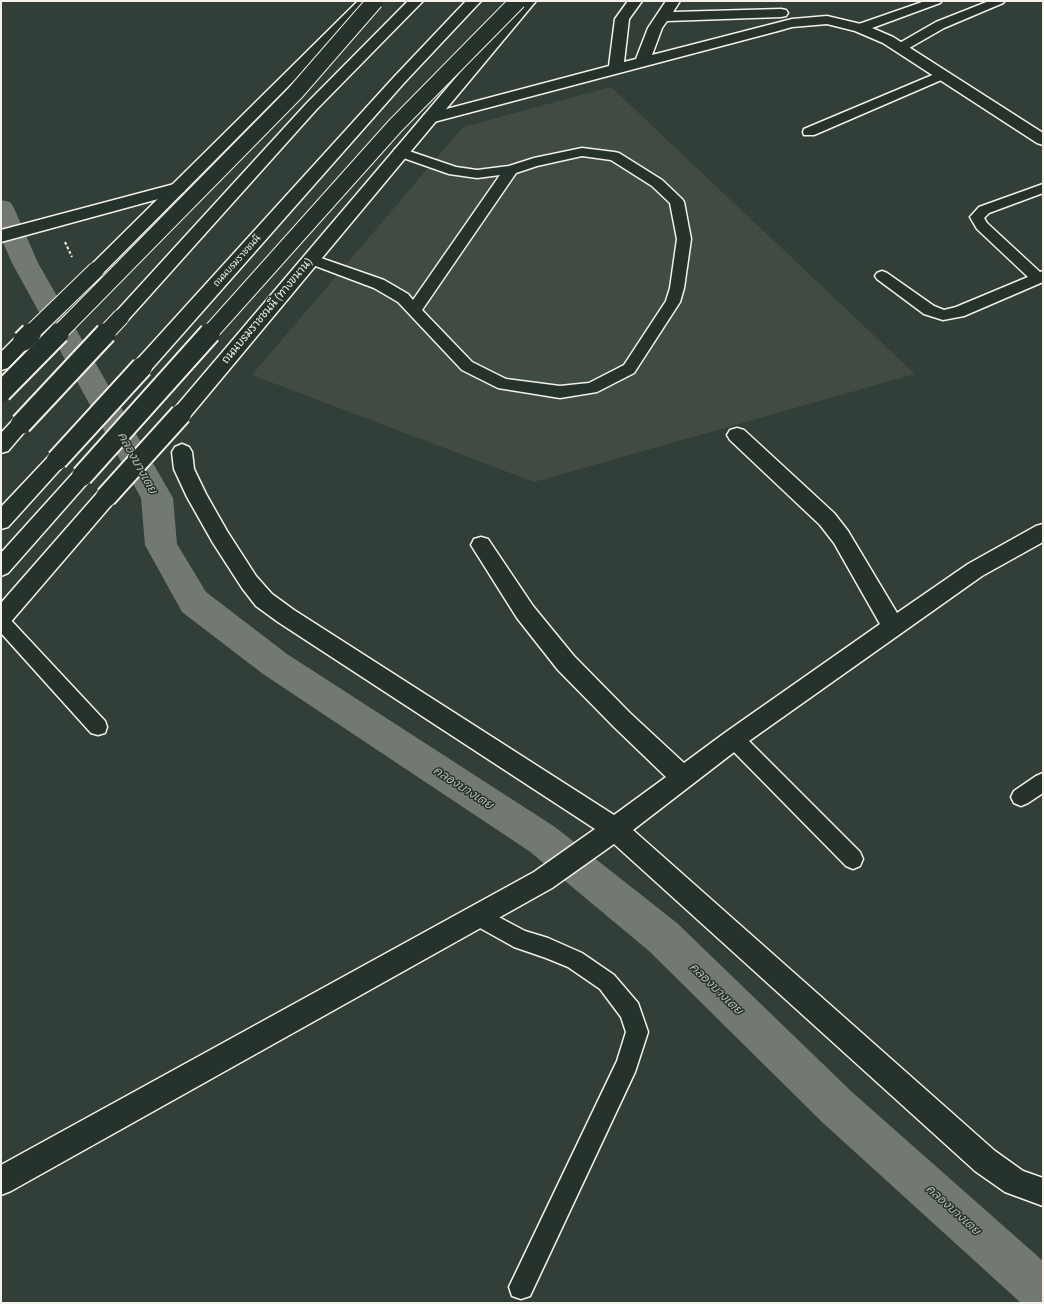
<!DOCTYPE html>
<meta charset="utf-8">
<style>
body{margin:0}
#map{position:relative;width:1044px;height:1304px;overflow:hidden;background:#323e38;font-family:Delius,sans-serif}
canvas{display:block}
.frame{position:absolute;inset:0;border:2px solid #f4f1e8;pointer-events:none}
</style>
<div id="map">
<canvas width="1044" height="1304"></canvas>
<div class="frame"></div>
</div>
<script>
const c = document.querySelector('canvas').getContext('2d');
c.lineJoin = 'round';
function fillPath(path, color) { c.fillStyle = color; c.fill(path, 'evenodd'); }
const toPath = rows => new Path2D(rows.map(r => 'M' + r).join(''));
function stroke(path, color, width, dash) { c.strokeStyle = color; c.lineWidth = width; c.lineCap = dash ? 'butt' : 'round'; c.setLineDash(dash || []); c.stroke(path); }
function drawText(font, color, halo, rows, align = 'center') {
  c.font = font + ' Delius,"Playpen Sans Thai",sans-serif'; c.lineWidth = 3; c.setLineDash([]); c.textBaseline = 'middle'; c.strokeStyle = halo; c.fillStyle = color; for (const [text, x, y, turn = 0] of rows) {
    c.save(); c.translate(x, y); c.rotate((+turn || 0) * Math.PI / 180); c.textAlign = isNaN(turn) ? turn : align; if (halo) c.strokeText(text, 0, 0); c.fillText(text, 0, 0); c.restore();
  }
}
fillPath(toPath([
 [611,87,915,374,534,482,252,375,463,127]
]), '#404b44');
fillPath(toPath([
 [1,200,10,202,14,208,38,263,173,498,177,544,206,592,287,654,555,827,677,923,852,1092,1043,1261,1043,1303,1021,1303,822,1122,649,951,529,851,263,674,182,612,145,545,141,498,12,263,1,238,1,200]
]), '#727972');
const service = toPath([
 [925,1,942,1,940,3,864,31,856,31,854,28,856,25,925,1],
 [989,1,1005,1,1003,3,944,28,904,51,896,51,894,48,896,45,936,22,989,1],
 [942,71,946,72,948,75,946,78,814,135,804,135,803,132,804,129,942,71],
 [400,148,456,167,477,170,509,166,534,158,582,148,614,152,619,153,662,180,682,199,684,202,691,239,684,288,680,302,634,373,597,392,560,398,498,388,462,370,398,302,374,288,305,262,303,259,305,256,310,254,315,256,384,280,408,294,413,300,500,175,477,178,449,174,395,155,393,152,395,149,400,148],
 [582,156,611,160,652,186,670,203,677,239,670,288,666,301,624,365,589,383,560,386,506,379,472,362,422,310,516,173,537,166,582,156],
 [1043,184,1043,193,989,213,984,218,987,223,1040,272,1043,271,1043,282,964,316,943,320,924,314,877,279,875,276,877,273,882,271,887,273,934,306,944,310,956,307,1028,277,977,229,970,217,979,207,1043,184],
 [1,614,7,616,105,721,107,727,105,733,98,735,91,733,1,633,1,614],
 [734,731,741,733,860,852,863,859,860,866,853,869,846,866,727,745,725,739,727,733,734,731],
 [1043,773,1043,793,1028,803,1021,806,1014,803,1011,797,1014,791,1036,776,1043,773],
 [478,906,525,931,548,938,582,953,614,975,638,1003,648,1032,635,1072,530,1296,521,1299,512,1296,509,1287,617,1061,626,1032,621,1017,600,989,568,967,546,958,514,947,471,923,468,916,471,909,478,906]
]);
const minor = toPath([
 [628,1,642,1,629,19,624,62,636,59,648,28,666,1,680,1,673,12,781,9,786,10,788,13,786,16,781,17,667,21,662,28,652,55,792,19,827,16,865,25,893,37,1043,133,1043,145,1037,143,883,43,855,31,827,24,792,27,778,31,430,123,424,121,422,118,424,115,609,66,615,19,628,1],
 [178,183,184,184,186,188,184,192,1,242,1,230,178,183],
 [737,428,744,430,834,513,848,531,897,613,968,564,1036,526,1043,524,1043,542,982,576,742,746,633,830,995,1151,1023,1171,1043,1178,1043,1206,1005,1192,975,1171,614,844,552,888,11,1191,1,1195,1,1165,534,872,595,829,278,622,256,606,242,588,213,543,187,497,174,469,172,452,175,447,182,444,189,447,192,452,194,469,206,494,227,531,256,576,272,594,294,610,614,815,666,777,614,727,558,670,517,618,471,545,474,539,481,537,488,539,533,606,574,656,630,713,684,763,726,732,880,624,834,543,820,525,730,440,727,435,730,430,737,428]
]);
const secondary = toPath([
 [358,1,373,1,102,274,96,276,90,274,87,270,90,266,358,1],
 [521,1,536,1,188,419,181,421,174,419,171,414,174,409,521,1],
 [23,334,29,336,32,341,29,346,8,368,1,370,1,352,17,336,23,334],
 [82,468,89,471,92,476,89,481,8,573,1,576,1,553,75,471,82,468],
 [106,489,113,491,116,497,113,503,9,624,1,627,1,603,99,491,106,489]
]);
const trunk = toPath([
 [408,1,423,1,316,110,127,321,121,323,115,321,112,317,115,313,306,104,408,1],
 [466,1,481,1,404,83,149,372,142,374,135,372,133,367,135,362,394,77,466,1],
 [21,417,28,419,31,424,8,451,1,453,1,433,14,419,21,417],
 [57,452,64,455,67,460,64,465,8,527,1,529,1,507,50,455,57,452]
]);
stroke(service, '#f4f1e8', 3);
stroke(minor, '#f4f1e8', 3);
stroke(secondary, '#f4f1e8', 3);
stroke(trunk, '#f4f1e8', 3);
stroke(toPath([
 [65,242,72,257]
]), '#f4f1e8', 2, [3, 2]);
fillPath(service, '#26332d');
fillPath(minor, '#26332d');
fillPath(secondary, '#26332d');
fillPath(trunk, '#26332d');
const secondaryBridgeFar1 = toPath([
 [30,334,96,270],
 [58,334,295,93,375,1],
 [209,334,395,126,518,1]
]);
const secondaryBridge = toPath([
 [23,341,31,333],
 [1,392,59,333],
 [82,476,210,333],
 [106,497,181,414]
]);
const trunkBridgeFar1 = toPath([
 [105,334,121,317]
]);
const trunkBridge = toPath([
 [21,424,106,333],
 [57,460,142,367]
]);
stroke(secondaryBridgeFar1, '#f4f1e8', 18, []);
stroke(secondaryBridge, '#f4f1e8', 24, []);
stroke(trunkBridgeFar1, '#f4f1e8', 18, []);
stroke(trunkBridge, '#f4f1e8', 24, []);
stroke(secondaryBridgeFar1, '#26332d', 16);
stroke(secondaryBridge, '#26332d', 20);
stroke(trunkBridgeFar1, '#26332d', 16);
stroke(trunkBridge, '#26332d', 20);
drawText('9px', '#f4f1e8', '#26332d', [
 ["ถนนบรมราชชนนี",237,261,-48]
]);
drawText('11px', '#f4f1e8', '#26332d', [
 ["ถนนบรมราชชนนี (ทางขนาน)",267,311,-50]
]);
drawText('italic 12px', '#babbb3', '#26332d', [
 ["คลองบางเตย",137,463,61],
 ["คลองบางเตย",463,788,33],
 ["คลองบางเตย",716,989,44],
 ["คลองบางเตย",953,1210,42]
]);
</script>
